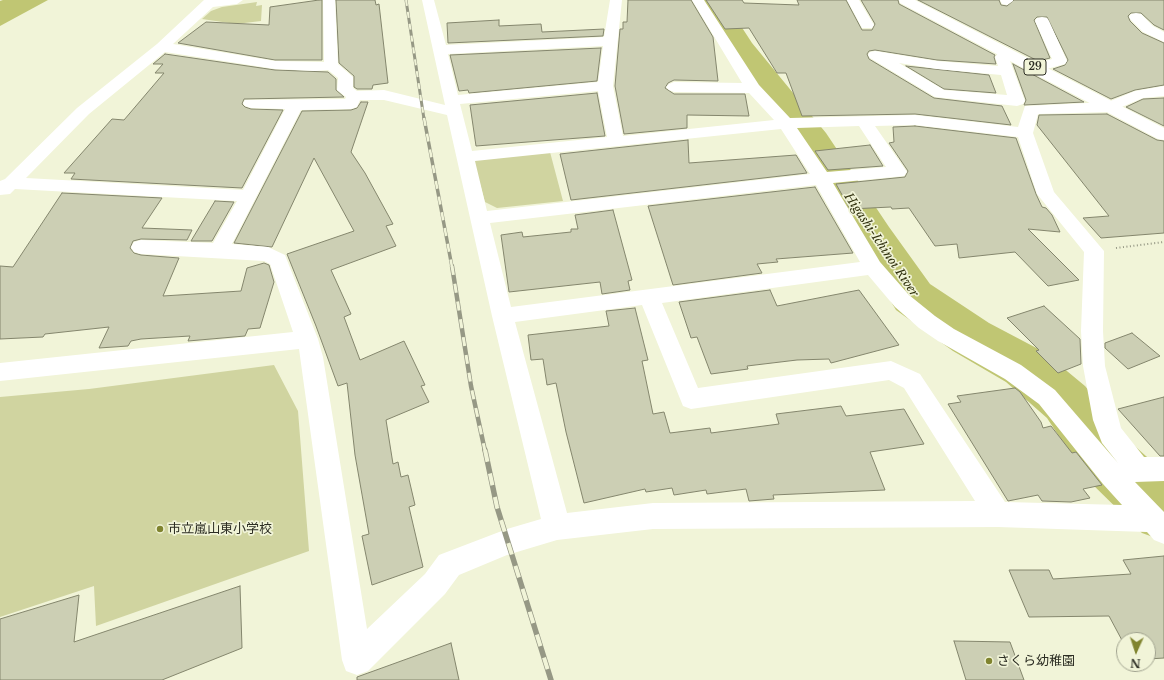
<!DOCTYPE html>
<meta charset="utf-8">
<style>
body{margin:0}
#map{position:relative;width:1164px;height:680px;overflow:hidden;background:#f1f4d8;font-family:"Libre Baskerville",serif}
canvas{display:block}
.north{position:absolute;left:1116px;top:632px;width:40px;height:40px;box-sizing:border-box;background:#f1f4d8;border:1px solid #a2a490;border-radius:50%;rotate:183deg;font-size:11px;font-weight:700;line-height:16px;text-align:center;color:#2c2d23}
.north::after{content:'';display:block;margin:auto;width:14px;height:18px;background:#80842f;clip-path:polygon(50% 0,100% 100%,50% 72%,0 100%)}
</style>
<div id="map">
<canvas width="1164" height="680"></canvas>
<div class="north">N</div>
</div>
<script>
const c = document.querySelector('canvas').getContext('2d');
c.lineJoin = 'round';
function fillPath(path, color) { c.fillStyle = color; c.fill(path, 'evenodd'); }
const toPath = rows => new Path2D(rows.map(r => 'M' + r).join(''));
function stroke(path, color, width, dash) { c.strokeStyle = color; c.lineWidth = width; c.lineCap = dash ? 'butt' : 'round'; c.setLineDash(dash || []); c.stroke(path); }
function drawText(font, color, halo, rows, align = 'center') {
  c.font = font + ' "Libre Baskerville","Noto Sans JP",serif'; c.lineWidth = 3.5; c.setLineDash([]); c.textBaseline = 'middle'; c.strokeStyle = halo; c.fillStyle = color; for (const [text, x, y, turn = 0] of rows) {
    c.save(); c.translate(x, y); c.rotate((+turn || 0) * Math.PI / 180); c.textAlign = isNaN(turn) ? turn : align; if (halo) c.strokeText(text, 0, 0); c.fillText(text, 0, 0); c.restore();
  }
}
fillPath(toPath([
 [257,2,256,6,262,5,261,21,236,24,202,19,211,11,222,7],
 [550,152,563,201,497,208,485,202,473,159],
 [274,365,298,411,309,551,96,626,94,586,0,617,0,397,89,389]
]), '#d0d4a0');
fillPath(toPath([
 [3,0,48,0,0,26,0,1]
]), '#c0c673');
fillPath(toPath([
 [694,0,724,0,752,43,826,133,889,227,930,284,989,323,1044,352,1085,386,1129,441,1164,472,1164,541,1142,533,1087,479,1047,418,1006,382,953,351,896,310,795,144,727,55,694,0]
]), '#c0c673');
const building = toPath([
 [319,0,322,0,322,60,275,60,178,43,206,22,269,25,270,7,319,0],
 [336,0,375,0,376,5,379,4,388,83,373,85,372,89,357,89,354,87,354,76,339,63,336,0],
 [628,0,691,0,713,37,718,81,674,80,668,83,665,88,674,94,745,94,749,116,687,115,687,128,624,134,615,86,620,29,623,29,623,22,627,22,628,0],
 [706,0,742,0,744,3,799,5,797,0,846,0,862,30,872,30,875,24,861,0,898,0,899,4,995,55,994,57,996,64,937,60,875,50,869,51,867,54,869,59,934,98,1002,106,1011,125,915,114,802,116,786,73,777,73,749,28,725,29,706,0],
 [918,0,999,0,1001,5,1007,6,1014,0,1164,0,1164,30,1154,25,1141,13,1131,13,1128,16,1130,21,1142,33,1164,43,1164,85,1135,90,1111,99,1053,69,1065,65,1068,60,1047,17,1037,17,1034,20,1050,58,1038,61,918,0],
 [499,20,499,26,541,24,542,32,604,29,603,36,448,43,447,23,499,20],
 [601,48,597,81,469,93,468,90,459,91,450,55,601,48],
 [165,54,275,70,328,72,336,79,336,90,344,97,244,99,242,104,245,107,251,109,283,110,242,188,71,179,75,173,64,173,112,119,124,120,164,73,155,73,163,64,153,64,165,54],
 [1013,64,1084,102,1024,105,1026,100,1013,64],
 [906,66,989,75,996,93,944,89,906,66],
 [597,93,605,136,476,146,470,105,597,93],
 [1164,98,1164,126,1126,107,1143,99,1164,98],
 [361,102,368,102,351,152,365,173,393,224,386,226,396,246,331,270,351,314,344,317,360,360,404,341,425,385,421,386,429,402,386,420,393,464,398,462,401,477,408,475,415,505,409,507,423,567,372,585,362,536,369,534,355,455,347,383,338,386,316,326,287,254,354,231,314,158,272,247,234,243,302,111,351,110,357,108,361,102],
 [1107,114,1157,140,1164,141,1164,233,1101,238,1083,218,1109,216,1037,125,1039,115,1107,114],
 [915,126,1016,138,1036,194,1042,207,1046,208,1052,215,1060,232,1028,229,1079,280,1048,286,1015,252,959,258,957,244,935,246,909,208,892,209,891,207,850,209,836,184,905,177,908,171,889,143,894,142,893,127,915,126],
 [688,140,689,163,796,155,807,173,571,200,560,154,688,140],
 [870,145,883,166,828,170,815,151,870,145],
 [815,187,853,253,776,259,778,262,757,264,762,273,673,285,648,206,815,187],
 [62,193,162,198,142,228,192,230,187,240,141,239,133,241,130,248,134,253,141,255,179,258,163,296,241,291,247,268,264,263,269,265,274,282,260,328,248,329,245,336,188,341,190,336,141,339,131,341,128,346,99,348,109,327,45,334,43,337,0,339,0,266,13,267,62,193],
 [215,201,234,202,212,241,191,241,215,201],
 [613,210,632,280,628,281,630,290,602,294,600,282,509,292,501,235,522,232,523,237,571,232,571,229,578,229,575,215,613,210],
 [770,290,777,306,859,290,899,345,831,363,829,359,797,360,747,366,748,369,711,374,697,337,691,338,679,302,770,290],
 [1044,306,1080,339,1081,364,1058,373,1036,351,1039,350,1007,318,1044,306],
 [635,308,648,360,642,361,653,414,664,412,670,433,710,428,711,433,779,424,776,414,841,406,846,416,904,409,924,444,870,452,885,490,773,495,774,499,749,501,746,489,707,494,706,490,674,495,672,488,646,492,645,489,584,503,566,432,556,383,547,385,543,359,531,360,528,335,609,326,606,311,635,308],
 [1132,333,1160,356,1128,369,1105,348,1105,343,1132,333],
 [1015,388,1020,392,1041,422,1043,428,1051,426,1072,453,1076,452,1102,485,1083,489,1090,498,1071,502,1042,501,1038,495,1008,501,948,404,961,402,957,396,1015,388],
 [1164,397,1164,456,1160,456,1118,409,1164,397],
 [1164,556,1164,658,1148,659,1148,640,1124,640,1124,644,1109,616,1029,617,1009,570,1049,570,1053,579,1131,574,1123,560,1164,556],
 [240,586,242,648,162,680,0,680,0,619,79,595,74,642,240,586],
 [954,641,1010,642,1024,680,966,680,954,641],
 [451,643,459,680,357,680,357,677,451,643]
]);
fillPath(building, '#cccfb4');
stroke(building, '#84866d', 1);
stroke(toPath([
 [1116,248,1164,242]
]), '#949683', 2, [1, 2.5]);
fillPath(toPath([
 [204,0,243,0,237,4,213,7,173,44,275,61,324,62,323,0,335,0,338,64,353,77,353,88,357,91,384,90,445,105,422,0,434,0,446,45,604,37,610,0,622,0,613,86,623,136,774,120,749,93,674,92,669,90,666,87,669,84,674,82,742,83,692,0,704,0,759,85,790,118,915,115,1018,127,1025,106,1108,102,1135,91,1164,86,1164,96,1143,98,1110,112,1038,114,1033,133,1054,192,1104,251,1103,331,1105,366,1121,428,1144,457,1164,457,1164,481,1135,482,1164,512,1164,544,1154,540,1147,532,998,527,653,529,557,540,507,555,459,575,445,594,368,671,357,675,346,671,342,660,299,349,0,381,0,363,293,332,270,264,264,261,141,254,134,252,131,247,134,242,141,240,213,243,237,201,15,189,10,194,0,195,0,181,5,179,77,108,157,44,204,0],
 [603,46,598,82,458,95,448,54,603,46],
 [165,52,275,69,315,71,328,70,338,78,337,90,346,97,345,99,245,100,243,103,245,106,251,108,285,109,243,190,26,178,89,114,165,52],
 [598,91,607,137,472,151,460,104,598,91],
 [360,100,384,100,447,115,492,316,541,519,507,529,439,555,425,574,367,629,323,357,318,339,285,255,268,247,232,244,301,110,351,109,357,107,360,100],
 [915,125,1018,137,1037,194,1084,252,1081,331,1083,366,1093,420,1102,443,1118,463,1055,390,1021,365,954,329,935,316,909,295,880,262,833,183,904,176,907,172,875,126,915,125],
 [859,126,886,167,827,172,797,128,859,126],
 [781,129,810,174,487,211,475,161,781,129],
 [816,185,860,262,511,307,490,223,816,185],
 [868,275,895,307,919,328,938,341,1005,379,1039,404,1103,484,1122,505,1005,502,920,374,891,361,698,388,662,303,868,275],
 [642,305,683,406,691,409,889,380,904,388,975,501,653,503,567,513,515,322,642,305],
 [847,0,859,0,874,25,872,28,862,28,847,0],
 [1000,0,1013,0,1013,1,1007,5,1002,4,1000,0],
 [1136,13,1141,14,1153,26,1164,32,1164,42,1143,32,1131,20,1129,17,1131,14,1136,13],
 [1042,17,1047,18,1049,21,1067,61,1065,64,1036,72,1031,71,1029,68,1031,65,1052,59,1035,21,1037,18,1042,17],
 [1006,49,1011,50,1013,53,1009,58,1025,101,1023,104,1017,106,935,97,870,58,868,55,870,52,875,51,937,61,998,66,995,57,1001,50,1006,49],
 [899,63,937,69,1001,75,1007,95,944,90,899,63]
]), '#fff');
fillPath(toPath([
 [899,0,915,0,1164,128,1164,140,1158,139,900,3,899,0]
]), '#fff');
const railFar3 = toPath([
 [406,0,424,119]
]);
const railFar2 = toPath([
 [424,118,452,267]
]);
const railFar1 = toPath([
 [452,266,471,386,485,451]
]);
const rail = toPath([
 [485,450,497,507,551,680]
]);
stroke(railFar3, '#969885', 3);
stroke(railFar2, '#969885', 3.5);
stroke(railFar1, '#969885', 4.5);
stroke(rail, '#969885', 5.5);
stroke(railFar3, '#f1f4d8', 2, [6]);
stroke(railFar2, '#f1f4d8', 2.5, [8]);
stroke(railFar1, '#f1f4d8', 3, [9]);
stroke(rail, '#f1f4d8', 4, [12]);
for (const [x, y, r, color] of [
 [160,529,4,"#80842f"],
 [989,661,4,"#80842f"]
]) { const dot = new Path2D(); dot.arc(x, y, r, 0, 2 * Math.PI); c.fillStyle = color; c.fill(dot); stroke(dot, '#f1f4d8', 1.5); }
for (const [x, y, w] of [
 [1035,67,22]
]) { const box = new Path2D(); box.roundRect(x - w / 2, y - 8, w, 16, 3); c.fillStyle = '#f1f4d8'; c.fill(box); stroke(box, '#2c2d23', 1); }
drawText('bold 10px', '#2c2d23', null, [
 ["29",1035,67]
]);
drawText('italic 12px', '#30310e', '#f1f4d8', [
 ["Higashi-Ichinoi River",881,245,56]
]);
drawText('13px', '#2c2d23', '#f1f4d8', [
 ["市立嵐山東小学校",168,529],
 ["さくら幼稚園",997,661]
], 'left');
</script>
